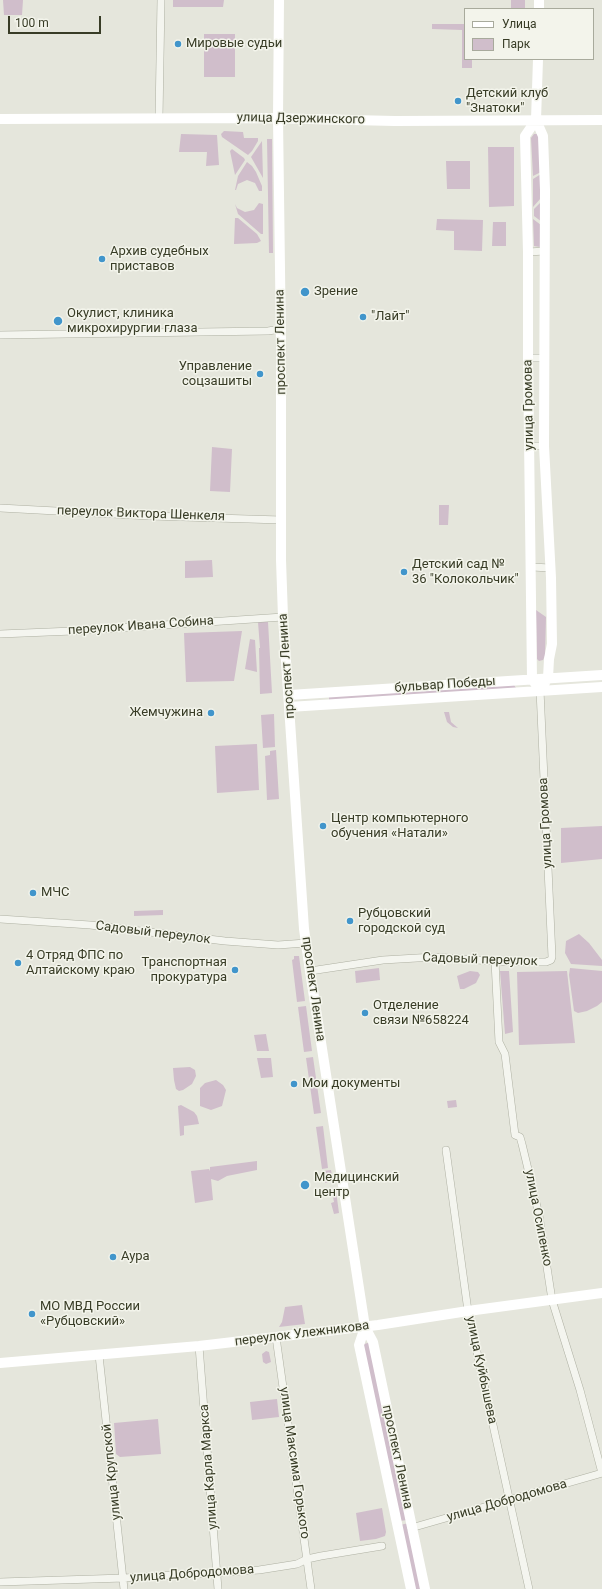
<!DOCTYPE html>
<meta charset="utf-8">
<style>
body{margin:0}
#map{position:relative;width:602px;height:1589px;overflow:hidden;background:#e5e6dc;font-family:Roboto,sans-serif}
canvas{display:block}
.legend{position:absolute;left:464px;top:8px;width:130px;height:52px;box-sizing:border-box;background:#f3f4eb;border:1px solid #a8aa9c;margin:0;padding:5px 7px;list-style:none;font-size:12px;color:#383c26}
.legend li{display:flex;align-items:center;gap:8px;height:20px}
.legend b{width:20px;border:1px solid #a8aa9c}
.scale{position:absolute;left:8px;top:16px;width:93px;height:18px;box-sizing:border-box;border:2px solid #383c26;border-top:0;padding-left:5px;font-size:12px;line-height:14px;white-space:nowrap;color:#383c26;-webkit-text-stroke:3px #f3f4eb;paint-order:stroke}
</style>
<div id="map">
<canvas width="602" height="1589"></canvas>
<ul class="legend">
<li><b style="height:5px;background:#fff"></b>Улица</li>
<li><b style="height:11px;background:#d0becb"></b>Парк</li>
</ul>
<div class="scale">100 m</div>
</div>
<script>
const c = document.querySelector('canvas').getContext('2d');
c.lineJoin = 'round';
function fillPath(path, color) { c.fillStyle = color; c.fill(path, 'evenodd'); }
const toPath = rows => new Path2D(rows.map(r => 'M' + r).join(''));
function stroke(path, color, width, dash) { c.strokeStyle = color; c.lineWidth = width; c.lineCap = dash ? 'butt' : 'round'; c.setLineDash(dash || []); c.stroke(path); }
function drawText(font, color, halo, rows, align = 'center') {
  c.font = font + ' Roboto,sans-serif'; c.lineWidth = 3; c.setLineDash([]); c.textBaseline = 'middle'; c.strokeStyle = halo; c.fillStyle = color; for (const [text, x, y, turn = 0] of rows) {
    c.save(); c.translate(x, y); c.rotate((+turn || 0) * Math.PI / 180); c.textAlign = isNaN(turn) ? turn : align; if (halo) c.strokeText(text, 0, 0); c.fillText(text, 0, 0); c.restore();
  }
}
fillPath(toPath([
 [3,0,23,0,22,15,4,15],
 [173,0,224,0,223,7,173,7],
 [511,0,525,0,525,9,511,8],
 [432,24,465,24,465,59,472,59,472,68,462,68,462,30,432,29],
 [204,34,235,34,235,77,204,77],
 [224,131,243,132,244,138,258,138,258,141,252,151,248,155,222,137,221,134],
 [181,134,217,135,219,165,206,166,207,152,179,152],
 [534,134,537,134,540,137,541,172,533,176,531,138],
 [267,139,272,139,273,253,269,253],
 [262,141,263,178,251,157],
 [488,147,514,147,514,206,489,207],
 [232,149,244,158,245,160,235,175,230,151],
 [446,161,470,161,470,189,447,189],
 [247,162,252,166,256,172,262,186,262,191,259,191,255,183,247,180,238,184,236,190,235,190,238,176],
 [541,174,541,198,533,207,533,179],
 [542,201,542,222,534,216,534,209],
 [259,203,263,204,263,234,261,234,238,214,235,204,237,208,245,212,254,210],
 [235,218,238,218,257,234,261,241,257,243,234,244],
 [437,219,483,220,482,251,454,250,454,231,436,230],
 [533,219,541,225,540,247,534,246],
 [493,222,506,222,506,246,492,246],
 [212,447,232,449,230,492,210,491],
 [439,505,449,505,448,525,439,525],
 [212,560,213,577,185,578,185,561],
 [536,610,546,617,545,656,543,660,539,661,537,659],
 [258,622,268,622,272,693,260,694,259,648,260,648],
 [242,631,234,681,186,682,184,633],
 [250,639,255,640,257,672,245,669],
 [514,685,516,688,329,701,329,695],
 [444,712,449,712,451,722,458,728,453,727,447,722],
 [274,714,275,747,263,748,261,715],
 [257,744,259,790,217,793,215,746],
 [276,750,279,799,267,800,265,756,270,755,270,751],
 [602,826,602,859,561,863,561,828],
 [163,910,163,915,134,916,134,911],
 [579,934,589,943,602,960,602,966,571,964,565,953,566,941],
 [294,956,299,956,305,1001,297,1002,292,960,294,959],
 [379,968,380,980,356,983,355,971],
 [570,968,602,971,602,1002,597,1006,587,1011,578,1013,574,1011,569,975],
 [470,971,478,972,480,975,476,983,464,989,460,989,457,976],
 [500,971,509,971,513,1032,505,1034],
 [567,971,575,1043,519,1045,517,972],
 [306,1006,312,1051,304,1052,298,1007],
 [266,1034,269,1051,257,1051,254,1035],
 [313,1057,321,1113,314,1114,306,1058],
 [257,1058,271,1058,273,1077,261,1078],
 [190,1067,195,1070,196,1076,192,1084,183,1090,179,1091,176,1089,174,1080,173,1068],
 [216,1080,223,1085,226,1090,222,1106,211,1110,200,1106,200,1088,205,1083],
 [456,1100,457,1107,448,1108,447,1101],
 [181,1105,194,1112,197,1116,199,1124,184,1126,184,1135,180,1136,178,1106],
 [323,1126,328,1168,322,1169,316,1127],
 [257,1161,257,1170,227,1176,218,1181,211,1179,213,1200,195,1203,191,1171,209,1169,210,1171,210,1167],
 [331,1170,333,1181,325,1183,323,1171],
 [336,1191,339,1213,334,1214,331,1203,334,1202,332,1192],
 [302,1305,305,1324,279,1327,282,1322,285,1307],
 [371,1342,408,1520,399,1521,361,1345],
 [266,1351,269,1352,271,1362,266,1364,263,1362,262,1354],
 [277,1399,279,1417,252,1420,250,1402],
 [158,1419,161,1454,120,1457,116,1454,114,1423],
 [382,1508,386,1532,385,1536,376,1539,360,1541,356,1513],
 [409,1523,423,1589,413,1589,400,1525]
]), '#d0becb');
const street = toPath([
 [159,118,161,0],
 [528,252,545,251],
 [0,335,268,331,281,329],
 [528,358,544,358],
 [529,446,544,446],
 [0,508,150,516,281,520],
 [532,567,550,568],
 [0,634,73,631,283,617],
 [0,919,90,925,225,941,278,945,306,943],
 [495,961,499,1042,505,1054,515,1135,520,1137,522,1144,539,1215,552,1300,580,1390,602,1473],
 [310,971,383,960,434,957,506,962,546,962,551,960,552,957,540,690],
 [446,1150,468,1311,529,1589],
 [276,1337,311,1589],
 [199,1346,218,1589],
 [99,1355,124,1589],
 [411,1528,602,1473],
 [0,1582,124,1578,259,1570,297,1564,307,1559,321,1556,382,1546]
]);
stroke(street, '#aeb0a2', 8);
stroke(street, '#f4f5ef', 7);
stroke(toPath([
 [279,0,278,118,281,345,281,560,283,617,304,929,310,971,365,1327,373,1342,425,1589],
 [539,0,539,9],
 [538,59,536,120,543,136,545,190,544,446,551,578,552,644,549,659,548,678,540,690],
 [0,119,265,118,395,121,602,120],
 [536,120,525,136,528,252,528,358,532,679,540,690],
 [289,695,602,675],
 [289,707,602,687],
 [365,1327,359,1345,411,1589],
 [0,1363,199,1346,276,1337,378,1325,468,1311,602,1293]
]), '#fff', 10);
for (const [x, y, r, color] of [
 [178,44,4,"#4195cb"],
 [458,101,4,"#4195cb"],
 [102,259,4,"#4195cb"],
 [305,292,5,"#4195cb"],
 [363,317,4,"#4195cb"],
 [58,321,5,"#4195cb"],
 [260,374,4,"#4195cb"],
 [404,572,4,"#4195cb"],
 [211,713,4,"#4195cb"],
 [323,826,4,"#4195cb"],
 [33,893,4,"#4195cb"],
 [350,921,4,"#4195cb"],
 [18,963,4,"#4195cb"],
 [235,970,4,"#4195cb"],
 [365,1013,4,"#4195cb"],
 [294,1084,4,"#4195cb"],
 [305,1185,5,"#4195cb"],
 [113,1257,4,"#4195cb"],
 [32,1314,4,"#4195cb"]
]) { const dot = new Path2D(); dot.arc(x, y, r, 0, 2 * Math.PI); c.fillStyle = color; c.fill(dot); stroke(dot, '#f3f4eb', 1.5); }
drawText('13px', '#383c26', '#f3f4eb', [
 ["Мировые судьи",186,44],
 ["Детский клуб",466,94],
 ["\"Знатоки\"",466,109],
 ["Архив судебных",110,252],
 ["приставов",110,267],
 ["Зрение",314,292],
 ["Окулист, клиника",67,314],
 ["микрохирургии глаза",67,329],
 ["\"Лайт\"",371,317],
 ["Управление",252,367,"right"],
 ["соцзашиты",252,382,"right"],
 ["Детский сад №",412,565],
 ["36 \"Колокольчик\"",412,580],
 ["Жемчужина",203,713,"right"],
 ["Центр компьютерного",331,819],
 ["обучения «Натали»",331,834],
 ["МЧС",41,893],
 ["Рубцовский",358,914],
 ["городской суд",358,929],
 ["4 Отряд ФПС по",26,956],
 ["Алтайскому краю",26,971],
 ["Транспортная",227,963,"right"],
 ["прокуратура",227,978,"right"],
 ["Отделение",373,1006],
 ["связи №658224",373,1021],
 ["Мои документы",302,1084],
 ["Медицинский",314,1178],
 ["центр",314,1193],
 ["Аура",121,1257],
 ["МО МВД России",40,1307],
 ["«Рубцовский»",40,1322]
], 'left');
drawText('13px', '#383c26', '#f3f4eb', [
 ["улица Дзержинского",301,119,1],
 ["проспект Ленина",281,342,-91],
 ["улица Громова",529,405,-91],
 ["переулок Виктора Шенкеля",141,514,2],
 ["переулок Ивана Собина",141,626,-4],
 ["проспект Ленина",287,666,-94],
 ["бульвар Победы",445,685,-4],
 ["улица Громова",546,823,-93],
 ["Садовый переулок",153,933,7],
 ["Садовый переулок",480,960,2],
 ["проспект Ленина",313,989,82],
 ["улица Осипенко",538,1218,79],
 ["переулок Улежникова",302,1334,-7],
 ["улица Куйбышева",481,1370,78],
 ["проспект Ленина",397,1457,78],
 ["улица Максима Горького",294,1463,82],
 ["улица Карла Маркса",209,1467,-94],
 ["улица Крупской",112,1472,-96],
 ["улица Добродомова",507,1501,-16],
 ["улица Добродомова",192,1574,-4]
]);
</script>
